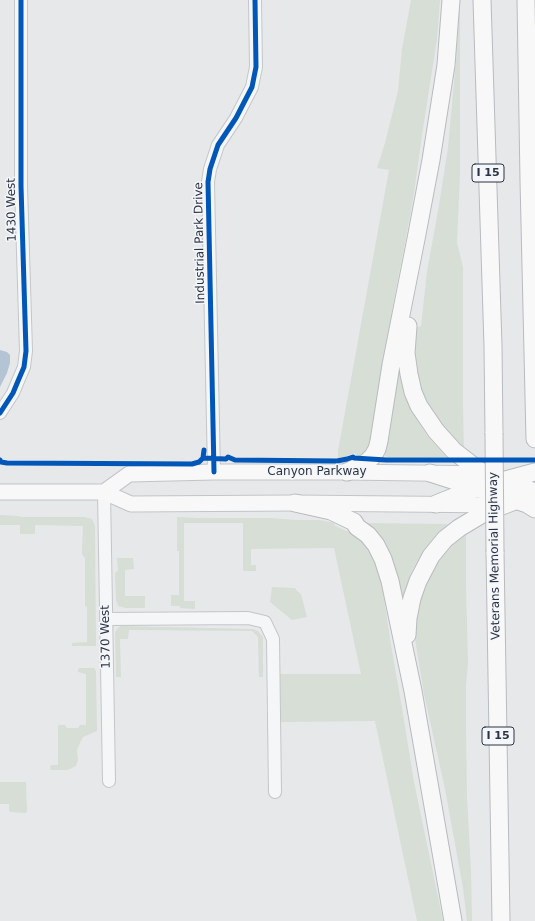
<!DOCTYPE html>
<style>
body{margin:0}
canvas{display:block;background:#e6e8ea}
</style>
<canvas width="535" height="921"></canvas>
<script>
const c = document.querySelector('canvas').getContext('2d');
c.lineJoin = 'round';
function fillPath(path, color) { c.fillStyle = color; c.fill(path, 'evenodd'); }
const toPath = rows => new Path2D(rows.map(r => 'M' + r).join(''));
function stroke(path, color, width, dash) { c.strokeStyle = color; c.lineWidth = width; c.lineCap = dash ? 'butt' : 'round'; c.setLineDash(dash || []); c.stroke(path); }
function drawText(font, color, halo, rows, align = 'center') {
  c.font = font + ' "DejaVu Sans",sans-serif'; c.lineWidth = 3; c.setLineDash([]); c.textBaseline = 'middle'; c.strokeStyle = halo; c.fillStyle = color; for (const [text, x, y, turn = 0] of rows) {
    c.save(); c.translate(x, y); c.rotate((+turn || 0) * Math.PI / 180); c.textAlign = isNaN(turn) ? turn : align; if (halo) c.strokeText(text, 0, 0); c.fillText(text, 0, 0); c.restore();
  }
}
fillPath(toPath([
 [411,0,440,0,437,39,422,135,414,193,406,238,394,299,370,441,367,448,363,453,357,457,355,453,344,457,338,458,338,451,389,170,377,168,385,143,398,91,402,49],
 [460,0,460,174,457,243,463,267,463,407,464,452,441,426,427,401,421,388,417,375,415,362,414,347,416,328,421,326,427,272,439,205,448,148,456,60],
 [398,373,400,373,406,399,414,415,426,434,446,457,387,457,385,456],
 [0,515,18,516,22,517,84,517,92,519,95,526,96,646,72,646,72,643,87,642,87,607,85,606,85,558,82,554,83,526,35,525,35,534,20,534,20,525,0,525],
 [177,517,198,518,272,518,295,520,320,520,334,523,335,526,361,537,374,555,381,578,391,645,402,708,414,782,443,921,417,921,375,721,281,722,280,674,361,674,334,548,251,549,251,565,256,565,256,571,243,571,243,523,184,523,184,601,195,601,195,609,180,608,180,606,171,606,171,595,179,595,179,551,177,551],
 [359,523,448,524,436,535,423,552,411,572,401,602],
 [466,531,466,585,468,663,466,685,466,726,467,797,471,872,472,921,467,921,463,888,445,789,424,694,415,639,416,618,425,584,441,556,454,541],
 [117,558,133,558,134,569,125,570,125,596,145,596,145,608,126,608,118,606,116,600,115,573,118,570],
 [272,587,295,588,297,591,301,594,307,617,292,620,270,602],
 [121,626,253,629,258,631,263,637,263,677,259,677,258,637,252,631,129,630,128,639,120,639,121,677,116,677,115,632,118,628],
 [79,668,94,668,96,671,97,731,83,737,80,743,77,750,78,760,76,766,72,768,67,770,51,770,50,768,51,765,58,765,58,725,65,725,67,728,78,728,80,725,86,725,86,674,78,672,78,670],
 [0,782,26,782,27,811,26,813,11,812,9,811,9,804,0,804]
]), '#d6ded6');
fillPath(toPath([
 [0,350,7,352,10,355,10,363,7,373,0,387]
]), '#b4c4d5');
const minor = toPath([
 [0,413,13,393,18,381,24,367,26,351,21,186,21,0],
 [214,472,208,182,210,169,218,145,236,118,252,87,256,67,255,0],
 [104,492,109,781],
 [106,619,248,618,265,622,273,639,275,792]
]);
const major = toPath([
 [0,492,104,492,131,504,295,503,502,505],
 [104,492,129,474,214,472,347,472,489,474]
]);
const highway = toPath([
 [482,0,493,346,494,433],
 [526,0,529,180,535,439],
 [408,326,406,353,409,374,413,392,419,406,436,431,454,451,476,468,485,474,535,492],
 [347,472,360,466,367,462,373,456,377,449,379,441,391,365,416,239,431,160,446,65,451,0],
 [430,473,527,504,535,509],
 [295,503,331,511,354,522,357,527,368,535,376,545,383,559,390,581,413,691,453,921],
 [436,504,476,488,535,472],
 [495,552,501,921],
 [407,635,408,618,412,598,418,581,431,556,445,539,459,528,484,513,535,493]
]);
stroke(minor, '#c4c6c8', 14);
stroke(major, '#c2c5c8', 17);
stroke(highway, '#b8bbbf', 19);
stroke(minor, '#f5f6f7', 12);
stroke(major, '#f8f8f8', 15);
stroke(highway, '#f8f8f8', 17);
const highwayBridge = toPath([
 [494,433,495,552]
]);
stroke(highwayBridge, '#b8bbbf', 19, []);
stroke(highwayBridge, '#f8f8f8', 17);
stroke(toPath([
 [0,413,13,393,18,381,24,367,26,351,21,186,21,0],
 [203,458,226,459,228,457,235,460,337,461,347,459,353,457,354,458,386,460,535,460],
 [0,460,1,462,7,463,192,464,199,462,203,458,204,450],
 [214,472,208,182,210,169,218,145,236,118,252,87,256,67,255,0]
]), '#0057b8', 5);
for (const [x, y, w] of [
 [488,173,32],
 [498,736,32]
]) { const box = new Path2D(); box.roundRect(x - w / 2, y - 9, w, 18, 3); c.fillStyle = '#f4f6f9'; c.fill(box); stroke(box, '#2b3445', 1); }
drawText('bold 11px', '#2b3445', null, [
 ["I 15",488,173],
 ["I 15",498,736]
]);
drawText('12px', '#2b3445', '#f4f6f9', [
 ["1430 West",12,210,-91],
 ["Industrial Park Drive",200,243,-91],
 ["Canyon Parkway",317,472],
 ["Veterans Memorial Highway",495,556,-91],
 ["1370 West",106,637,-91]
]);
</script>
